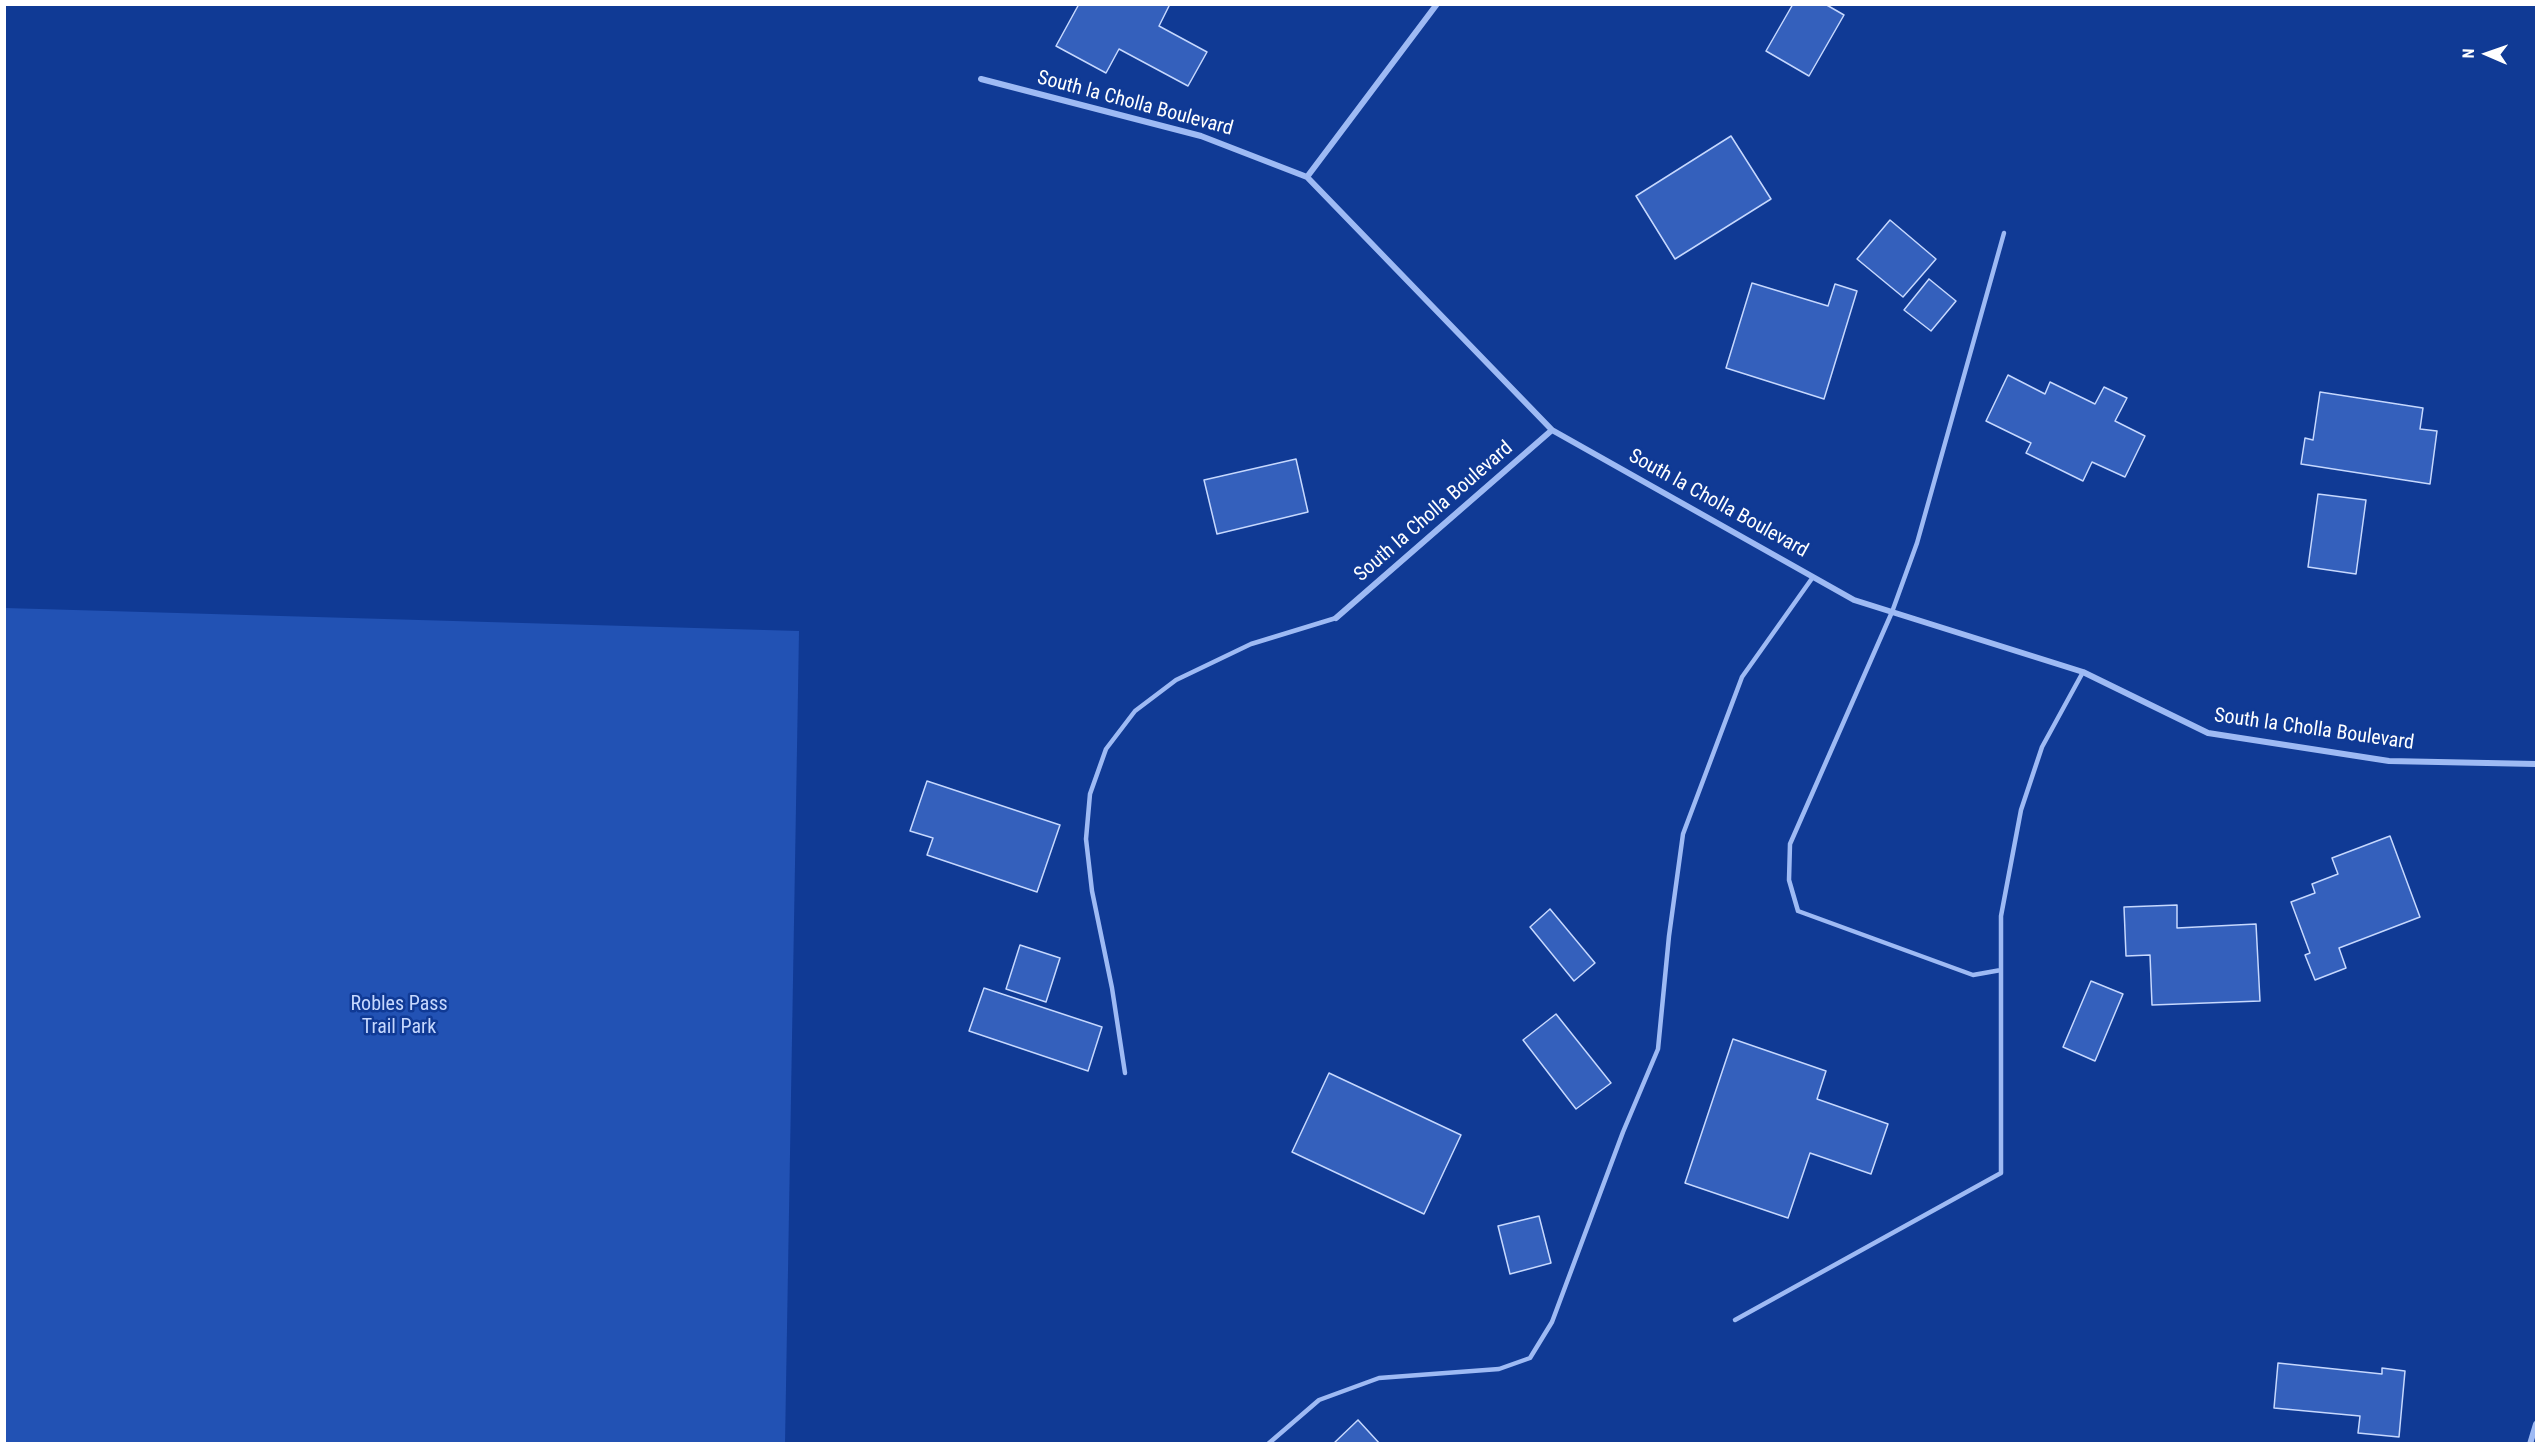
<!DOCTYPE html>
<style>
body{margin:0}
#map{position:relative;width:2541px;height:1448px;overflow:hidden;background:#103a95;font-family:"Roboto Condensed",sans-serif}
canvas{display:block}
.frame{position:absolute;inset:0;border:6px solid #fff;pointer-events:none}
.north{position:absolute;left:2457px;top:24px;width:60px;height:60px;-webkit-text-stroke:4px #103a95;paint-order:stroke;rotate:272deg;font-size:16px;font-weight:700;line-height:24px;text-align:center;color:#fff}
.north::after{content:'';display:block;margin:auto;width:21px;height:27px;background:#fff;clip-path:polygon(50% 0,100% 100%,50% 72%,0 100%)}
</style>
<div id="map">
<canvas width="2541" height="1448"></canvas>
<div class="frame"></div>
<div class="north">N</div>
</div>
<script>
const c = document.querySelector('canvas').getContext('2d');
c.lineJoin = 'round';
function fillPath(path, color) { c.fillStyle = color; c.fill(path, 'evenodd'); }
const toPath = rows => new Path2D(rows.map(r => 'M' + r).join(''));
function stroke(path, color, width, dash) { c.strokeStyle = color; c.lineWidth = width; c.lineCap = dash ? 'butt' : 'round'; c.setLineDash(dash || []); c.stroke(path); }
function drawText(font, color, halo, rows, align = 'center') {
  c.font = font + ' "Roboto Condensed",sans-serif'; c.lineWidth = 5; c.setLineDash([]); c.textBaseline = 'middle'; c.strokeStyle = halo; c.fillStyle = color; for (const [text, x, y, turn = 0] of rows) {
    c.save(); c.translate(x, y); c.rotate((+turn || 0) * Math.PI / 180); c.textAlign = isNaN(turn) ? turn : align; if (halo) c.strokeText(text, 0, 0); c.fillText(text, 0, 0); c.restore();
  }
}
fillPath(toPath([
 [5,608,799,631,785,1443,5,1443]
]), '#2252b4');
const building = toPath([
 [1079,4,1170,4,1159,26,1207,52,1188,86,1119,49,1106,73,1056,46,1079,4],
 [1793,4,1825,4,1844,15,1809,76,1766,51,1793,4],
 [1731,136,1771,199,1675,259,1636,196,1731,136],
 [1890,220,1936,259,1903,297,1857,259,1890,220],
 [1929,279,1956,301,1931,331,1904,310,1929,279],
 [1752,283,1828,306,1835,284,1857,291,1824,399,1726,368,1752,283],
 [2008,375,2045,394,2050,382,2095,404,2104,387,2127,398,2115,421,2145,436,2125,477,2092,462,2083,481,2026,453,2031,443,1986,421,2008,375],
 [2320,392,2423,408,2420,429,2437,431,2430,484,2301,464,2305,438,2313,440,2320,392],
 [1296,459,1308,512,1217,534,1204,480,1296,459],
 [2318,494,2366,500,2356,574,2308,567,2318,494],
 [927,781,1060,825,1037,892,927,855,933,838,910,831,927,781],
 [2390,836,2420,917,2339,948,2346,968,2315,980,2305,955,2310,953,2291,902,2315,893,2312,884,2338,874,2332,858,2390,836],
 [2177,905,2177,928,2256,924,2260,1001,2152,1005,2150,955,2126,956,2124,907,2177,905],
 [1550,909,1595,963,1574,981,1530,927,1550,909],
 [1020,945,1060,958,1046,1002,1006,989,1020,945],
 [2091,981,2123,994,2095,1061,2063,1047,2091,981],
 [984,988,1102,1027,1088,1071,969,1031,984,988],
 [1556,1014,1611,1083,1576,1109,1523,1040,1556,1014],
 [1733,1039,1826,1071,1817,1099,1888,1124,1871,1174,1810,1153,1788,1218,1685,1183,1733,1039],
 [1329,1073,1461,1135,1424,1214,1292,1152,1329,1073],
 [1539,1216,1551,1263,1510,1274,1498,1226,1539,1216],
 [2278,1363,2382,1374,2382,1368,2405,1371,2399,1437,2358,1433,2360,1416,2274,1408,2278,1363],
 [1358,1420,1380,1444,1333,1444,1358,1420]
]);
fillPath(building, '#3460bc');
stroke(building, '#c6d8fe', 1.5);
stroke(toPath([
 [2001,970,1973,975,1798,911,1789,880,1790,844,1892,612,1917,543,2004,233],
 [1125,1073,1112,988,1092,891,1086,839,1090,794,1106,749,1135,711,1176,680,1251,644,1336,618],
 [1735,1320,2001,1173,2001,916,2021,810,2042,747,2083,672],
 [1268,1444,1319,1400,1379,1378,1499,1369,1530,1358,1552,1322,1623,1132,1658,1049,1669,936,1683,834,1742,677,1813,577]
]), '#9ebaf4', 4.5);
stroke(toPath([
 [981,79,1201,136,1307,177,1552,430,1854,600,2083,672,2208,733,2389,761,2536,764],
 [1307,177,1437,4],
 [1336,618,1552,430],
 [2530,1444,2536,1424]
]), '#9ebaf4', 6);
drawText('20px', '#fff', '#103a95', [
 ["South la Cholla Boulevard",1135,104,15],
 ["South la Cholla Boulevard",1718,504,29],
 ["South Ia Cholla Boulevard",1434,512,-41],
 ["South la Cholla Boulevard",2314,730,8]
]);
drawText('20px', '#c6d8fe', '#103a95', [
 ["Robles Pass",399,1005],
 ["Trail Park",399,1028]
]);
</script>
